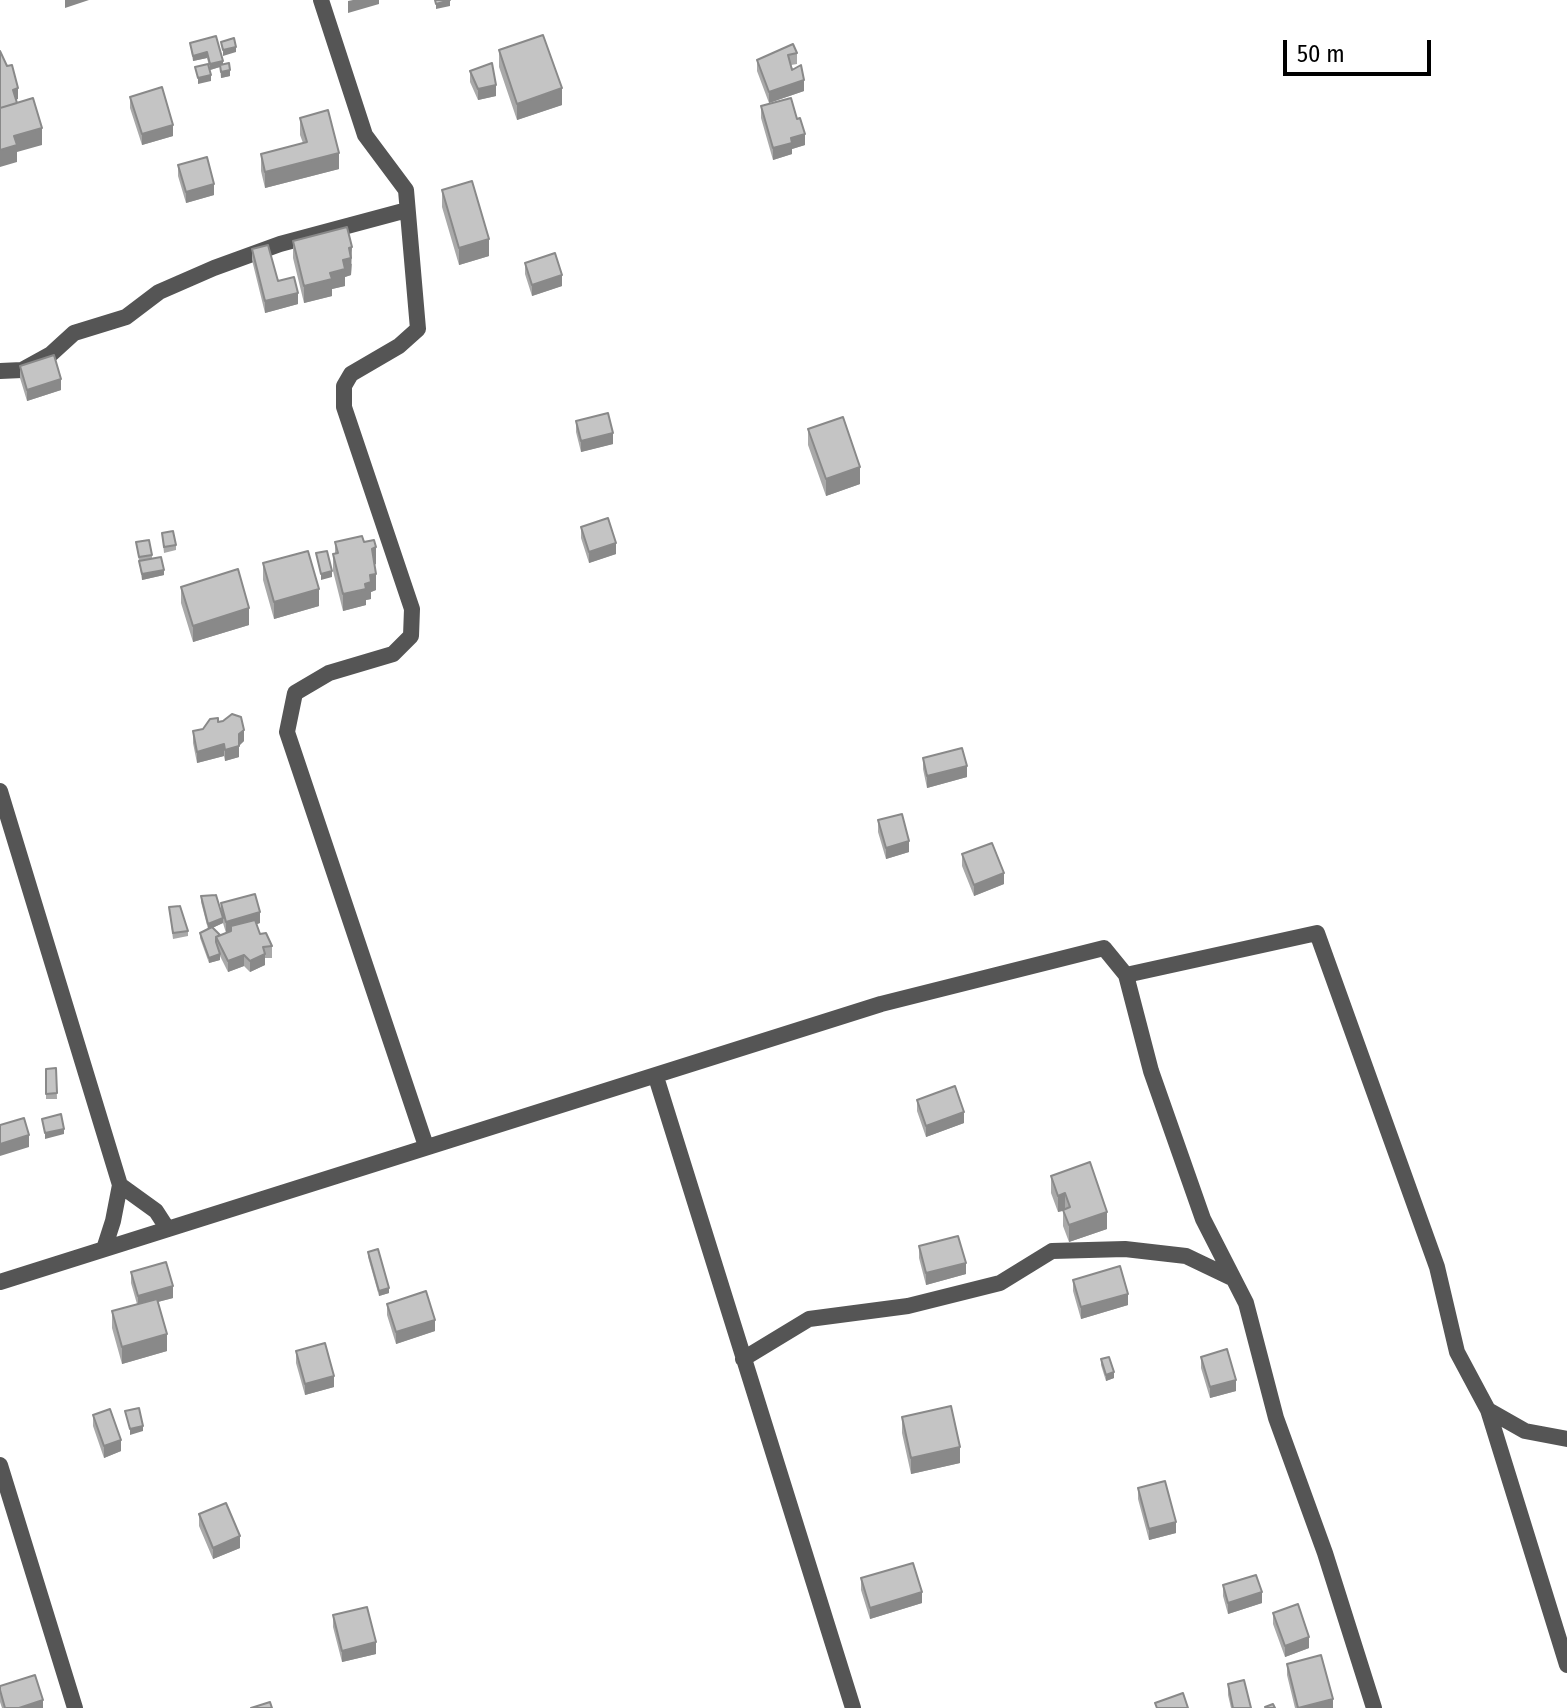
<!DOCTYPE html>
<style>
body{margin:0}
#map{position:relative;width:1567px;height:1708px;overflow:hidden;background:#fff;font-family:"Fira Sans Condensed",sans-serif}
canvas{display:block}
.scale{position:absolute;left:1283px;top:40px;width:148px;height:36px;box-sizing:border-box;border:4px solid #000;border-top:0;padding-left:10px;font-size:24px;line-height:28px;white-space:nowrap;color:#000;-webkit-text-stroke:6px #fff;paint-order:stroke}
</style>
<div id="map">
<canvas width="1567" height="1708"></canvas>
<div class="scale">50 m</div>
</div>
<script>
const c = document.querySelector('canvas').getContext('2d');
c.lineJoin = 'round';
const toPath = rows => new Path2D(rows.map(r => 'M' + r).join(''));
function stroke(path, color, width, dash) { c.strokeStyle = color; c.lineWidth = width; c.lineCap = dash ? 'butt' : 'round'; c.setLineDash(dash || []); c.stroke(path); }
function fillPath(path, color) { c.fillStyle = color; c.fill(path, 'evenodd'); }
stroke(toPath([
 [321,0,365,135,406,190,418,329,399,346,351,374,344,386,344,407,412,609,411,636,393,654,329,673,295,693,287,732,426,1146],
 [0,371,22,370,51,354,74,333,126,317,159,292,214,268,280,244,407,210],
 [0,791,120,1185,113,1221,104,1249],
 [1126,975,1151,1071,1203,1219,1246,1303,1276,1418,1325,1553,1374,1708],
 [656,1077,853,1708],
 [120,1185,156,1211,167,1228],
 [0,1282,881,1004,1104,948,1126,975,1317,933,1437,1267,1457,1352,1488,1410,1567,1665],
 [743,1359,809,1319,908,1306,1000,1283,1052,1251,1125,1249,1186,1256,1232,1278],
 [1488,1410,1525,1431,1567,1439],
 [0,1465,75,1708]
]), '#555', 16);
fillPath(toPath([
 [190,43,223,65,230,76,221,78,220,67,210,70,207,58,193,61],
 [499,50,562,105,517,120,499,67],
 [797,53,797,64,791,65,804,91,769,103,757,71,757,60],
 [470,71,496,96,478,100,470,82],
 [130,97,173,136,142,145,130,108],
 [761,106,805,145,792,149,792,154,773,160,761,118],
 [300,118,339,169,265,188,261,171,261,154,303,143,300,135],
 [178,165,214,195,186,203,178,176],
 [442,190,489,256,459,265,442,207],
 [293,241,352,264,351,275,345,277,345,286,332,289,332,296,304,303,293,258],
 [252,249,278,281,298,304,265,313,252,260],
 [525,263,562,286,532,296,525,274],
 [20,366,61,390,27,401,20,378],
 [576,421,613,444,581,452,576,432],
 [808,429,860,484,826,496,808,445],
 [581,527,616,554,589,563,581,538],
 [162,533,176,545,176,550,164,553],
 [136,542,152,555,152,559,164,575,142,580],
 [335,542,364,542,376,564,374,565,376,590,371,592,371,599,366,600,366,605,343,611,333,571,333,554,335,554],
 [263,563,319,606,274,619,263,580],
 [181,587,249,625,193,642,181,603],
 [218,722,244,741,239,745,239,757,225,761,224,756,197,763,193,743,193,731,203,729],
 [923,758,967,777,927,788,923,769],
 [878,820,909,852,886,859,878,832],
 [962,854,1004,884,974,896,962,866],
 [201,896,221,910,221,903,260,923,257,924,260,934,272,946,272,958,265,958,265,965,250,972,244,966,228,972,219,954,220,960,209,963,200,938,200,933,208,929,201,902],
 [223,923,226,933,220,935,212,928],
 [169,907,188,931,188,936,173,939],
 [56,1068,57,1099,46,1099,46,1069],
 [917,1100,964,1123,926,1137,917,1111],
 [1051,1176,1107,1229,1069,1242,1063,1226,1063,1211,1058,1212,1051,1193],
 [919,1246,966,1274,926,1285,919,1258],
 [368,1252,389,1293,379,1296,368,1257],
 [131,1272,173,1298,158,1302,167,1351,122,1364,112,1328,112,1311,137,1304,131,1283],
 [1073,1280,1128,1305,1081,1319,1073,1291],
 [387,1304,435,1331,396,1344,387,1315],
 [296,1351,334,1387,305,1395,296,1363],
 [1201,1357,1236,1391,1210,1398,1201,1368],
 [1101,1359,1114,1378,1106,1381,1101,1365],
 [93,1415,121,1451,104,1458,93,1426],
 [902,1417,960,1463,911,1474,902,1433],
 [1138,1488,1176,1533,1149,1540,1138,1499],
 [199,1514,240,1548,213,1559,199,1526],
 [861,1578,922,1603,870,1619,861,1590],
 [1223,1585,1262,1603,1228,1614,1223,1596],
 [1273,1613,1309,1648,1285,1657,1273,1624],
 [333,1615,376,1654,342,1662,333,1627],
 [1287,1664,1333,1708,1295,1708,1287,1675],
 [1228,1684,1251,1708,1231,1708,1228,1695],
 [0,1686,43,1708,2,1708,0,1702]
]), '#a9a9a9');
fillPath(toPath([
 [65,0,89,0,65,8],
 [353,0,379,0,379,4,348,13,348,1],
 [450,0,450,6,436,9,436,4],
 [236,47,236,52,223,56,223,50],
 [207,52,207,58,193,61,193,56],
 [223,61,223,66,210,70,210,64],
 [230,70,230,76,221,78,221,72],
 [211,75,211,81,198,84,198,78],
 [804,80,804,91,769,103,769,92],
 [496,85,496,96,478,100,478,89],
 [18,88,18,99,13,101,13,90],
 [562,88,562,105,517,120,517,104],
 [173,125,173,136,142,145,142,134],
 [42,128,42,145,17,152,17,162,0,167,0,150,14,136],
 [805,134,805,145,792,149,792,154,773,160,773,148,791,138],
 [339,153,339,169,265,188,265,172],
 [214,184,214,195,186,203,186,192],
 [489,239,489,256,459,265,459,248],
 [352,247,351,275,345,277,345,286,332,289,332,296,304,303,304,286,330,273,343,260,349,248],
 [562,275,562,286,532,296,532,285],
 [298,293,298,304,265,313,265,301],
 [61,379,61,390,27,401,27,390],
 [613,433,613,444,581,452,581,441],
 [860,467,860,484,826,496,826,479],
 [616,543,616,554,589,563,589,552],
 [376,547,376,564,372,565,372,549],
 [164,570,164,575,142,580,142,574],
 [332,571,332,577,321,580,321,574],
 [376,574,376,590,371,592,371,599,366,600,366,605,343,611,343,594,365,584,370,575],
 [319,589,319,606,274,619,274,602],
 [249,608,249,625,193,642,193,626],
 [244,730,244,741,239,746,239,734],
 [224,744,224,756,197,763,197,752],
 [239,746,239,757,225,761,225,750],
 [967,766,967,777,927,788,927,776],
 [909,841,909,852,886,859,886,848],
 [1004,873,1004,884,974,896,974,885],
 [260,912,260,923,226,934,226,922],
 [223,918,223,923,208,930,208,924],
 [220,954,220,960,209,963,209,958],
 [265,954,265,965,250,972,250,961],
 [244,955,244,966,228,972,228,961],
 [964,1112,964,1123,926,1137,926,1126],
 [64,1129,64,1134,45,1139,45,1133],
 [29,1135,29,1147,0,1156,0,1144],
 [1065,1193,1065,1210,1058,1212,1058,1196],
 [1107,1212,1107,1229,1069,1242,1069,1225],
 [966,1263,966,1274,926,1285,926,1273],
 [173,1286,173,1298,138,1307,138,1296],
 [389,1288,389,1293,379,1296,379,1291],
 [1128,1294,1128,1305,1081,1319,1081,1307],
 [435,1320,435,1331,396,1344,396,1332],
 [167,1334,167,1351,122,1364,122,1347],
 [1114,1372,1114,1378,1106,1381,1106,1375],
 [334,1376,334,1387,305,1395,305,1384],
 [1236,1380,1236,1391,1210,1398,1210,1387],
 [143,1426,143,1431,130,1435,130,1429],
 [121,1440,121,1451,104,1458,104,1446],
 [960,1447,960,1463,911,1474,911,1458],
 [1176,1522,1176,1533,1149,1540,1149,1529],
 [240,1536,240,1548,213,1559,213,1548],
 [922,1592,922,1603,870,1619,870,1608],
 [1262,1592,1262,1603,1228,1614,1228,1603],
 [1309,1637,1309,1648,1285,1657,1285,1646],
 [376,1642,376,1654,342,1662,342,1651],
 [1333,1699,1333,1708,1299,1708],
 [43,1700,43,1708,19,1708]
]), '#898989');
const building = toPath([
 [435,0,450,0,436,4,435,0],
 [543,35,562,88,517,104,499,50,543,35],
 [216,36,223,61,210,64,207,52,193,56,190,43,216,36],
 [234,38,236,47,223,50,221,42,234,38],
 [793,44,797,53,788,55,792,70,801,65,804,80,769,92,757,60,793,44],
 [0,51,7,66,12,65,18,88,13,90,17,103,0,108,0,51],
 [229,63,230,70,221,72,220,65,229,63],
 [492,63,496,85,478,89,470,71,492,63],
 [208,64,211,75,198,78,195,67,208,64],
 [162,87,173,125,142,134,130,97,162,87],
 [33,98,42,128,14,136,17,145,0,150,0,108,33,98],
 [791,98,797,119,800,118,805,134,791,138,792,143,773,148,761,106,791,98],
 [328,110,339,153,265,172,261,154,307,142,300,118,328,110],
 [207,157,214,184,186,192,178,165,207,157],
 [472,181,489,239,459,248,442,190,472,181],
 [347,227,352,247,349,248,351,258,343,260,345,269,330,273,332,279,304,286,293,241,347,227],
 [268,245,278,281,294,277,298,293,265,301,252,249,268,245],
 [555,253,562,275,532,285,525,263,555,253],
 [54,355,61,379,27,390,20,366,54,355],
 [608,413,613,433,581,441,576,421,608,413],
 [843,417,860,467,826,479,808,429,843,417],
 [608,518,616,543,589,552,581,527,608,518],
 [173,531,176,545,164,547,162,533,173,531],
 [362,536,364,542,374,540,376,547,372,549,376,574,370,575,371,582,365,584,366,589,343,594,333,554,338,553,335,542,362,536],
 [149,540,152,555,139,557,136,542,149,540],
 [308,551,319,589,274,602,263,563,308,551],
 [327,551,332,571,321,574,316,553,327,551],
 [161,557,164,570,142,574,139,561,161,557],
 [238,569,249,608,193,626,181,587,238,569],
 [232,714,241,717,244,730,239,734,239,746,225,750,224,744,197,752,193,731,203,729,210,719,218,718,218,722,223,721,232,714],
 [962,748,967,766,927,776,923,758,962,748],
 [902,814,909,841,886,848,878,820,902,814],
 [992,843,1004,873,974,885,962,854,992,843],
 [255,894,260,912,226,922,221,903,255,894],
 [216,895,223,918,208,924,201,896,216,895],
 [180,906,188,931,173,933,169,907,180,906],
 [255,920,260,934,266,933,272,946,263,947,265,954,250,961,244,955,228,961,216,937,231,931,231,926,255,920],
 [212,927,220,935,216,937,216,942,220,954,209,958,200,933,212,927],
 [56,1068,57,1093,46,1094,46,1069,56,1068],
 [955,1086,964,1112,926,1126,917,1100,955,1086],
 [61,1114,64,1129,45,1133,42,1119,61,1114],
 [24,1118,29,1135,0,1144,0,1125,24,1118],
 [1090,1162,1107,1212,1069,1225,1063,1210,1070,1207,1065,1193,1058,1196,1051,1176,1090,1162],
 [958,1236,966,1263,926,1273,919,1246,958,1236],
 [378,1249,389,1288,379,1291,368,1252,378,1249],
 [166,1262,173,1286,138,1296,131,1272,166,1262],
 [1120,1266,1128,1294,1081,1307,1073,1280,1120,1266],
 [426,1291,435,1320,396,1332,387,1304,426,1291],
 [157,1299,167,1334,122,1347,112,1311,157,1299],
 [325,1343,334,1376,305,1384,296,1351,325,1343],
 [1227,1349,1236,1380,1210,1387,1201,1357,1227,1349],
 [1109,1357,1114,1372,1106,1375,1101,1359,1109,1357],
 [951,1406,960,1447,911,1458,902,1417,951,1406],
 [139,1408,143,1426,130,1429,125,1411,139,1408],
 [110,1409,121,1440,104,1446,93,1415,110,1409],
 [1165,1481,1176,1522,1149,1529,1138,1488,1165,1481],
 [226,1503,240,1536,213,1548,199,1514,226,1503],
 [913,1563,922,1592,870,1608,861,1578,913,1563],
 [1256,1575,1262,1592,1228,1603,1223,1585,1256,1575],
 [1298,1604,1309,1637,1285,1646,1273,1613,1298,1604],
 [367,1607,376,1642,342,1651,333,1615,367,1607],
 [1321,1655,1333,1699,1298,1708,1287,1664,1321,1655],
 [35,1675,43,1700,19,1708,5,1708,0,1690,0,1686,35,1675],
 [1244,1680,1251,1708,1233,1708,1228,1684,1244,1680],
 [1183,1693,1188,1708,1157,1708,1155,1703,1183,1693],
 [270,1702,272,1708,251,1708,270,1702],
 [1273,1704,1275,1708,1266,1708,1265,1707,1273,1704]
]);
fillPath(building, '#c4c4c4');
stroke(building, '#898989', 2);
</script>
